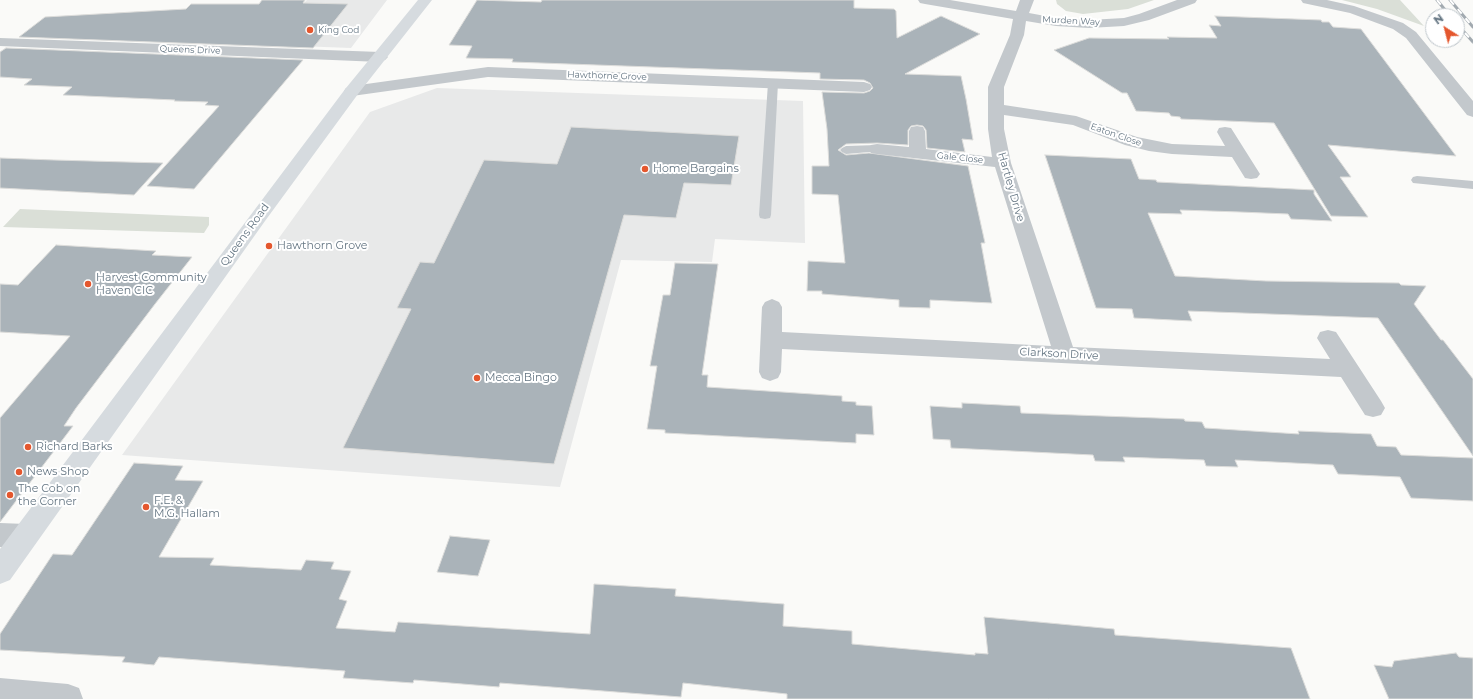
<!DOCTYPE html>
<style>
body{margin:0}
#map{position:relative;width:1473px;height:699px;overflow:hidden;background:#fafaf8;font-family:Montserrat,sans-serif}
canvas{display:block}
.north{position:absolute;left:1425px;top:8px;width:40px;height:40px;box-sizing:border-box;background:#fff;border:1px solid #c1c8cd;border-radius:50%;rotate:324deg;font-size:11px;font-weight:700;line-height:16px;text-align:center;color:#657683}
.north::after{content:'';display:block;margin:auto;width:14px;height:18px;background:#e4572e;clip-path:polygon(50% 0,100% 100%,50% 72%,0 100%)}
</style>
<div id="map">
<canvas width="1473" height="699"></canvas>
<div class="north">N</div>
</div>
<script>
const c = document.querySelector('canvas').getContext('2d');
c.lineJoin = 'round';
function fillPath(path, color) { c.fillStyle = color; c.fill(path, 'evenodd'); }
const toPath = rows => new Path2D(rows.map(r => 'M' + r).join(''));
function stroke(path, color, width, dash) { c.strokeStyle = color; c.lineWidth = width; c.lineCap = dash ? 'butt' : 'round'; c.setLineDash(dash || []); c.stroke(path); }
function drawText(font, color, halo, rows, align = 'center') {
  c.font = font + ' Montserrat,sans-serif'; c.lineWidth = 4; c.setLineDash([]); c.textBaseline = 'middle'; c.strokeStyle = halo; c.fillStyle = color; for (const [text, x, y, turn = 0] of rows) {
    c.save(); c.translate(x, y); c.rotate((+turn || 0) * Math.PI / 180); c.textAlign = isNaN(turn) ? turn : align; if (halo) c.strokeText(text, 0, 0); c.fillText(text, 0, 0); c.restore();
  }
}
fillPath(toPath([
 [307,0,387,0,351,48,217,43,293,14],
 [437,88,803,101,805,243,715,239,712,262,621,260,560,487,122,455,370,112]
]), '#e8e9e9');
fillPath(toPath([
 [1056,0,1154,0,1128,9,1083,14,1066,11,1057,4],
 [1342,0,1400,0,1424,26,1377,9],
 [20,209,209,217,209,225,204,233,3,227]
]), '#dadfd7');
const building = toPath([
 [262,0,305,0,303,3,348,4,313,48,19,37,45,17,186,9,191,4,259,4,262,0],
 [477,0,541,2,542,0,854,0,854,8,894,9,896,11,897,38,941,16,980,34,905,74,961,76,966,99,973,140,962,139,965,152,927,148,926,130,923,126,917,125,911,126,908,130,908,145,877,143,846,144,838,150,846,155,869,153,968,166,985,243,981,243,992,303,930,300,930,308,899,307,899,300,822,294,822,291,807,291,808,261,845,263,838,195,812,194,812,166,829,166,827,129,822,92,864,93,870,91,873,88,870,83,864,80,820,79,820,73,541,63,512,62,513,59,466,58,472,46,449,45,477,0],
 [1215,16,1321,20,1322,22,1329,22,1333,27,1361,29,1456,156,1328,145,1351,177,1340,177,1368,217,1331,216,1274,123,1181,119,1180,117,1171,116,1169,113,1136,111,1127,93,1122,93,1054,50,1089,38,1169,39,1167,37,1217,38,1209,25,1221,26,1215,16],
 [6,48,303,60,194,189,147,186,219,106,205,105,208,102,174,101,175,100,63,95,72,87,24,85,32,79,0,77,0,52,6,48],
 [571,127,739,136,731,185,684,183,676,218,624,215,554,464,343,448,411,309,397,308,420,262,434,263,484,160,557,164,571,127],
 [1045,155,1131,159,1139,179,1156,180,1157,182,1314,190,1314,194,1332,221,1291,219,1288,214,1240,212,1180,210,1182,214,1148,213,1175,276,1266,281,1399,283,1401,285,1426,286,1414,304,1441,340,1443,340,1473,379,1473,456,1378,318,1188,311,1192,321,1134,318,1132,309,1096,308,1045,155],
 [0,158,54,160,163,163,134,195,0,188,0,158],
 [56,245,156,251,152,255,192,257,155,304,76,408,64,426,73,426,0,522,0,418,70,336,0,332,0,284,18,285,56,245],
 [675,263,718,264,702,375,708,375,707,387,842,396,842,401,856,402,856,405,872,406,874,435,856,434,856,443,665,433,665,430,647,429,657,366,650,366,663,295,670,295,675,263],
 [962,403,1020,406,1021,413,1184,419,1185,421,1202,422,1205,428,1299,434,1298,431,1371,434,1377,446,1396,447,1401,455,1473,458,1473,501,1411,498,1400,477,1338,474,1333,465,1235,460,1238,467,1206,466,1204,460,1123,457,1125,462,1095,461,1093,455,951,448,950,440,933,439,930,406,962,408,962,403],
 [134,463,183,466,175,480,203,481,159,557,214,558,210,565,301,570,306,560,334,562,331,569,351,571,339,599,347,601,336,628,395,632,398,622,590,634,594,584,676,589,675,596,784,604,783,626,852,631,852,644,975,655,975,653,988,654,984,617,1114,629,1115,635,1291,648,1310,699,787,699,787,694,683,683,681,697,500,683,499,687,414,680,413,683,343,678,345,671,159,657,154,665,122,662,125,657,0,650,0,634,53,554,72,555,134,463],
 [450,536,490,540,478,576,437,572,450,536],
 [1456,653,1459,657,1473,658,1473,699,1389,699,1374,665,1392,667,1394,661,1456,653]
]);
fillPath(building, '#aab3b9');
stroke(building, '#dcdcda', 1);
fillPath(toPath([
 [773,80,778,83,771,215,770,218,765,219,760,218,759,215,768,83,773,80],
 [877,145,881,147,883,149,881,151,846,154,842,152,840,150,842,148,846,146,877,145],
 [1417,176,1473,181,1473,189,1413,183,1411,180,1413,177,1417,176]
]), '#c3c8cc');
fillPath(toPath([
 [918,0,950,0,1016,11,1020,0,1034,0,1029,13,1056,18,1089,20,1124,18,1139,14,1177,0,1197,0,1195,3,1149,20,1124,26,1089,28,1056,26,1026,21,1024,35,1004,87,1004,105,1076,116,1137,137,1172,144,1225,146,1217,132,1219,128,1225,127,1231,128,1260,174,1257,178,1251,179,1245,178,1232,157,1172,154,1149,151,1125,145,1073,125,1004,115,1004,129,1011,163,1073,347,1330,359,1317,338,1320,332,1328,330,1336,332,1381,401,1385,408,1381,415,1373,417,1365,415,1341,377,782,349,781,372,778,378,770,381,762,378,759,372,762,307,765,302,772,299,779,302,782,307,782,332,1051,346,995,167,877,154,871,153,868,149,871,145,877,144,909,147,909,131,911,127,917,126,923,127,925,131,926,149,992,157,988,129,988,87,1010,35,1013,19,925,4,920,3,918,0],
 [1301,0,1327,0,1354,6,1403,23,1416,32,1473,101,1473,117,1467,115,1406,38,1393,29,1350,13,1303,3,1301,0],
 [0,38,380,52,385,54,388,57,385,60,380,62,0,46,0,38],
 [488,67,864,82,870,84,872,87,870,90,864,92,488,77,352,96,346,94,344,91,346,88,352,86,488,67],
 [0,523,26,524,35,528,39,536,35,544,26,548,0,547,0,523],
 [0,678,68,684,79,688,83,699,0,699,0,678]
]), '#c3c8cc');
fillPath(toPath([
 [418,0,432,0,358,94,265,221,10,580,0,584,0,549,346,88,418,0]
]), '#d6dbdf');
const rail = toPath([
 [1437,0,1450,16],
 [1450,0,1473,27],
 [1457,24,1473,42]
]);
stroke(rail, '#a2aab0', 3);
stroke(rail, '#fff', 2, [6]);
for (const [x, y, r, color] of [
 [310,30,4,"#e4572e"],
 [645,169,4,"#e4572e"],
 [269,246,4,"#e4572e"],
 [88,284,4,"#e4572e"],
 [477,378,4,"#e4572e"],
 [28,447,4,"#e4572e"],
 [19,472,4,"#e4572e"],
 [10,495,4,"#e4572e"],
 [146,507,4,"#e4572e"]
]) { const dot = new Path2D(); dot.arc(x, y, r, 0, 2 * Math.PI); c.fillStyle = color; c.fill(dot); stroke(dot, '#fff', 1.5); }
drawText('9px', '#657683', '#fff', [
 ["Murden Way",1071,21,3],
 ["Queens Drive",190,50,2],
 ["Hawthorne Grove",607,76,2],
 ["Eaton Close",1116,135,19],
 ["Gale Close",960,158,6]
]);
drawText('9px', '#657683', '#fff', [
 ["King Cod",318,30]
], 'left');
drawText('11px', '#657683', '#fff', [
 ["Home Bargains",653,169],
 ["Hawthorn Grove",277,246],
 ["Harvest Community",96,278],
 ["Haven CIC",96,291],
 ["Mecca Bingo",485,378],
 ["Richard Barks",36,447],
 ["News Shop",27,472],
 ["The Cob on",18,489],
 ["the Corner",18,502],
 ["F.E. &",154,501],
 ["M.G. Hallam",154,514]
], 'left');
drawText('11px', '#657683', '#fff', [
 ["Hartley Drive",1011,187,74],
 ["Queens Road",245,235,-54],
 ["Clarkson Drive",1059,354,3]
]);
</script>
